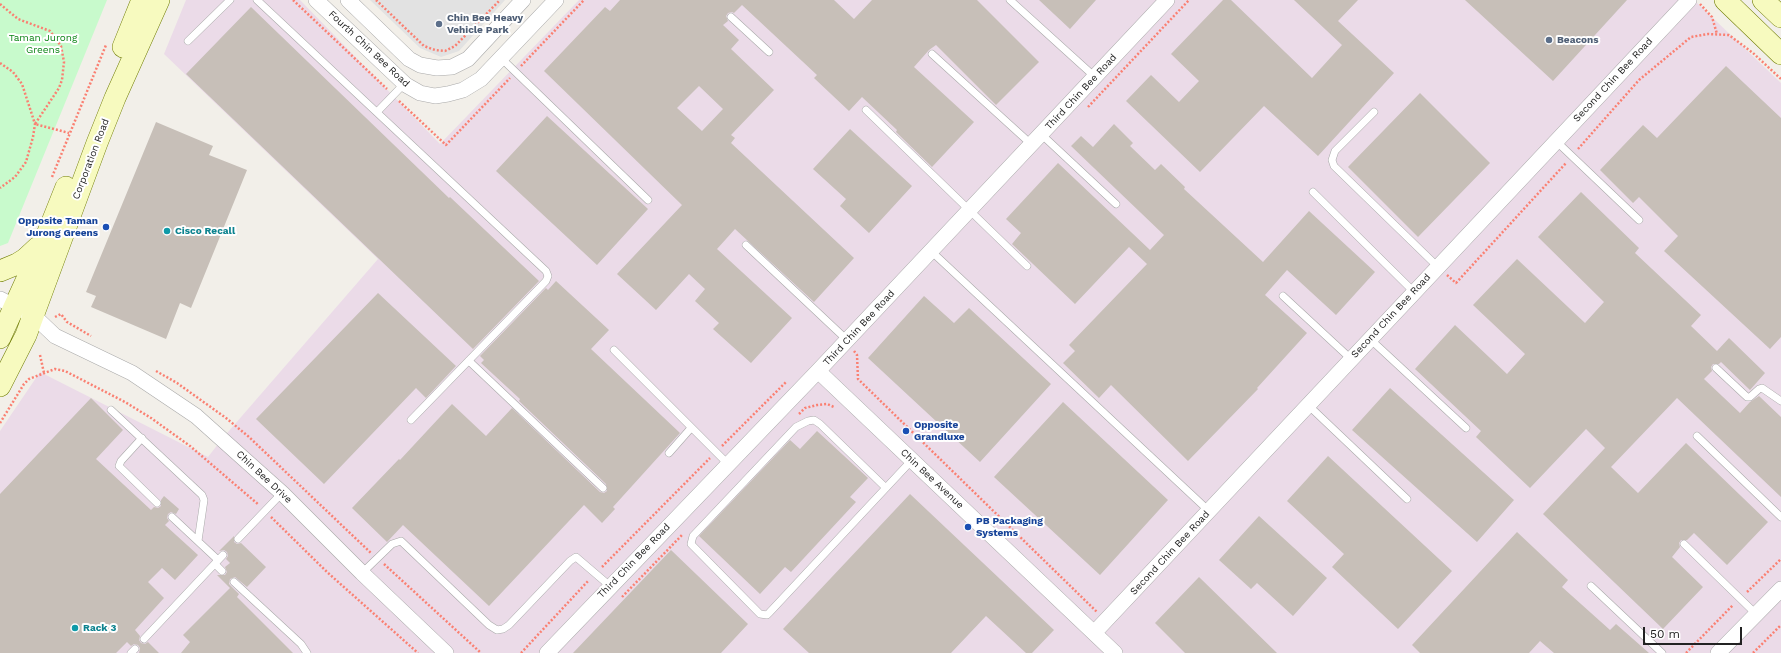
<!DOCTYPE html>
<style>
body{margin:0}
#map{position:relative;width:1781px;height:653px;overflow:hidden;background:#f2efe9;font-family:"Work Sans",sans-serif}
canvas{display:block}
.scale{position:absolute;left:1643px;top:627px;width:99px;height:18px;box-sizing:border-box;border:2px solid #222;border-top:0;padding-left:5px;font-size:12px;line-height:14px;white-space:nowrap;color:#222;-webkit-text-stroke:3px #fff;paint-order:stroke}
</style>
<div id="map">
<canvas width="1781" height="653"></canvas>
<div class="scale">50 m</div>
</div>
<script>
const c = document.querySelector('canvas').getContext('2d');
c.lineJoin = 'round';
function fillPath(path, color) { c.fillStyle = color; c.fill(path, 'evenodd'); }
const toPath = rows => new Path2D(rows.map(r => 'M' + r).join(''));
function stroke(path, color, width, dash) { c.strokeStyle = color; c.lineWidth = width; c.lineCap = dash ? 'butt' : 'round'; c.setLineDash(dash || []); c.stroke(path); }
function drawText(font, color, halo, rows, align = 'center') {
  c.font = font + ' "Work Sans",sans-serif'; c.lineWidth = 4; c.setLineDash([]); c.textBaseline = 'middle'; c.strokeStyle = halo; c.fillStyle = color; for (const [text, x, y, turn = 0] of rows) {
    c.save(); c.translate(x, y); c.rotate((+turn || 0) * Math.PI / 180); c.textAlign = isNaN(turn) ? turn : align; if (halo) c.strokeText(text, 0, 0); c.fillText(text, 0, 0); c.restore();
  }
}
fillPath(toPath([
 [186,0,300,0,440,144,579,0,1694,0,1781,83,1781,653,0,653,0,431,40,372,208,457,222,439,378,259,164,54]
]), '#ebdbe8');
fillPath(toPath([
 [0,0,107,0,8,243,0,246]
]), '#c8facc');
fillPath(toPath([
 [370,0,505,0,459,51,441,57,420,48]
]), '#e2e2e2');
fillPath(toPath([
 [620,0,834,0,854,19,872,0,977,0,1039,62,996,105,936,45,929,50,914,67,974,122,932,167,896,132,897,130,862,97,849,111,814,78,817,75,742,5,734,13,732,12,728,13,726,16,728,21,723,25,739,40,731,49,774,90,731,135,735,138,731,143,854,258,814,302,735,229,717,249,792,318,751,363,713,329,719,323,695,301,705,289,689,274,656,310,617,274,682,205,544,71,605,7,610,11],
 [699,86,723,109,702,131,677,108],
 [1039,0,1096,0,1070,29],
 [1223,0,1231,0,1312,78,1342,45,1294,0,1358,0,1338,21,1394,73,1318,156,1264,106,1200,172,1126,101,1151,75,1179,102,1199,81,1171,54],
 [1465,0,1627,0,1553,81],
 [251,7,449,198,450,197,539,281,473,349,186,74],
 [1726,66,1781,118,1781,337,1770,349,1664,251,1678,236,1639,197,1633,203,1600,170,1643,125,1657,138],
 [1420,93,1490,163,1418,237,1348,167],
 [547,116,648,209,597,265,496,171],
 [156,122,213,146,209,155,247,170,191,308,180,303,166,339,91,307,96,296,86,292],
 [1114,124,1133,143,1130,146,1155,170,1161,164,1185,187,1184,189,1263,262,1309,211,1375,272,1336,315,1287,270,1265,295,1307,333,1257,388,1258,389,1188,461,1111,385,1099,398,1063,363,1075,351,1069,345,1147,264,1129,247,1075,304,1012,244,1021,233,1006,219,1058,163,1150,250,1164,235,1071,146,1081,136,1093,147],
 [850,129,912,186,869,233,840,206,846,199,813,169],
 [1581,192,1639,248,1635,253,1701,315,1691,326,1717,351,1729,338,1765,373,1750,390,1721,362,1719,364,1713,364,1711,367,1712,371,1704,379,1740,413,1750,402,1759,396,1781,417,1781,497,1677,398,1611,467,1638,493,1686,443,1768,522,1727,565,1694,533,1687,540,1681,540,1679,543,1680,547,1672,557,1703,587,1663,629,1543,514,1605,448,1586,429,1530,488,1476,437,1481,431,1415,369,1455,325,1507,374,1525,354,1473,305,1517,259,1585,323,1604,302,1538,237],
 [556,281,609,330,591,349,680,433,613,507,615,509,602,523,584,505,489,606,403,525,387,542,352,508,399,459,400,460,452,404,486,436,512,408,600,492,604,493,607,491,606,484,519,401,520,399,481,363,484,360,480,356,546,288,548,290],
 [378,293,456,366,426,398,416,388,324,484,256,419],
 [924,296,954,323,969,308,1051,384,980,462,868,358],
 [1390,388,1514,500,1477,542,1352,430],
 [91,398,123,430,96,459,151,510,154,507,158,508,161,506,161,500,164,496,179,509,176,514,171,512,168,514,167,518,169,521,165,525,198,555,175,580,162,568,148,582,164,598,135,630,140,636,139,640,141,643,145,644,148,642,159,653,139,653,140,648,138,645,134,644,131,646,127,642,116,653,0,653,0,494],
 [1063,402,1168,500,1100,575,994,477],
 [817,431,868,478,850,497,856,502,791,572,785,567,760,594,699,536,790,440,800,449],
 [1328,456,1452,571,1398,629,1332,567,1344,554,1287,501],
 [910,494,1054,630,1032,653,1026,653,986,616,951,653,809,653,783,629],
 [1259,516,1327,578,1293,616,1257,583,1251,589,1219,560],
 [1517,532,1568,580,1562,587,1610,630,1616,624,1649,653,1554,653,1540,641,1529,653,1420,653,1412,645],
 [234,536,234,542,237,544,241,543,266,567,247,587,235,577,230,579,229,584,239,594,237,597,293,653,181,653,190,642,183,635,230,588,217,575,225,575,227,572,225,567,230,563,226,559,228,556,227,552,224,550,219,551],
 [671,550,748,624,721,653,573,653],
 [1199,577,1277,653,1185,653,1155,623]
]), '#c7bfb8');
const lane = toPath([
 [257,0,546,271,548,276,546,281,411,420],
 [1010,0,1095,77],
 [731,17,769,52],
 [188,41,230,0],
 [932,54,1031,144],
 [501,58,648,200],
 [866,110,1027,266],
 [377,112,404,84],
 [1374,112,1335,151,1332,160,1334,166,1438,267],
 [1041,134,1116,204],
 [1556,141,1639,220],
 [1313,192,1414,292],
 [746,245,847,340],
 [931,251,1209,511],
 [1283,296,1351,359],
 [1370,339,1466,428],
 [614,350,728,464],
 [469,361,603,488],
 [1716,368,1747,397,1750,397,1759,389,1762,388,1781,401],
 [1308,405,1407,499],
 [111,410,202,495,204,500,198,541],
 [1697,436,1781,517],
 [142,438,121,461,119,466,157,503],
 [669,453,691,428],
 [886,488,820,424,814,420,808,421,796,427,693,536,691,544,760,614,767,615,769,613,912,460],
 [172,517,218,560],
 [238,539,282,493],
 [1684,544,1755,613],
 [215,564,222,571],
 [362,573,392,544,401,541,489,625,497,630,503,629,509,625,570,561,576,557,610,586],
 [234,582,301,644,307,653],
 [1591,586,1662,653],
 [144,639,223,555],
 [131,653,135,649]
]);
const street = toPath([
 [316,0,406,85,420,93,435,96,448,94,463,90,481,79,556,0],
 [348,0,409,59,420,65,437,68,452,67,468,59,523,0],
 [0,299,34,316,55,336,132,373,196,416,282,493,362,573,446,653],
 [818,371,1115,653],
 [1094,633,1689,0],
 [547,653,818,371,1167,0],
 [1718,653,1781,589]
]);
const secondary = toPath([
 [1725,0,1781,54],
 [1763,0,1781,17],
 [123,47,142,0],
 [0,271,17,264,25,259,38,247],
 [0,338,46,237,66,187],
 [0,386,26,335,97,143,115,98,159,0]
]);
stroke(lane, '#a9a9a9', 8);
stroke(street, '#a9a9a9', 16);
stroke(secondary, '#707d05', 22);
stroke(toPath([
 [293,0,387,89],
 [376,0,424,46,435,50,445,51,455,46,500,0],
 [0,4,18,19,50,31,61,46,64,62,62,80,59,88,35,124,69,133],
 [1700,4,1712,17,1717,34],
 [0,63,13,72,22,84,35,124,33,137,26,162,15,177,0,188],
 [521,66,584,0],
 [399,101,446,145,510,78],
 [1088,107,1189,0],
 [1578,149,1639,80,1691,37,1708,34,1729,35,1753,53,1781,79],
 [52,177,106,45],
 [1447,275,1456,283,1566,163],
 [55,317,61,314,67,322,91,336],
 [854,351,857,355,858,379,1097,612],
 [40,355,44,373],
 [156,371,177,383,226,418,249,437,371,553],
 [799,414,805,408,817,405,827,404,834,407],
 [0,423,24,384,29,379,55,369,65,371,125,402,151,418,190,446,259,505],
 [722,446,786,382],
 [271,517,327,572,418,653],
 [384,564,481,653],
 [602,567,710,458],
 [1747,592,1781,559],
 [622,597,683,534],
 [521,653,589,580],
 [1686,653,1733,605],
 [1753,653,1781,625]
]), '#fa8072', 2.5, [2, 2]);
stroke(lane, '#fff', 7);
stroke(street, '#fff', 15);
stroke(secondary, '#f7fabf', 21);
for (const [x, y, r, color] of [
 [439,24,4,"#5c6f8a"],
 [1549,40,4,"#5c6f8a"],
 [106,227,4,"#1a4fb4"],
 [167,231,4,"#0f9aa8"],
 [906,431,4,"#1a4fb4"],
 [968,527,4,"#1a4fb4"],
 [75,628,4,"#0f9aa8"]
]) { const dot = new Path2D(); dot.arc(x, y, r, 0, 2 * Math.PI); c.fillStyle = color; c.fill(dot); stroke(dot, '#fff', 1.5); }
drawText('bold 10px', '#4e5e75', '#fff', [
 ["Chin Bee Heavy",447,18],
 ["Vehicle Park",447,30],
 ["Beacons",1557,40]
], 'left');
drawText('10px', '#0c8416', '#fff', [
 ["Taman Jurong",43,38],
 ["Greens",43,50]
]);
drawText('10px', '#222', '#fff', [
 ["Fourth Chin Bee Road",369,49,43],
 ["Second Chin Bee Road",1613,80,-47],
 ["Third Chin Bee Road",1081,92,-47],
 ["Corporation Road",91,159,-69],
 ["Second Chin Bee Road",1391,316,-47],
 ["Third Chin Bee Road",859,328,-47],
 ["Chin Bee Drive",264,477,43],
 ["Chin Bee Avenue",932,479,43],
 ["Second Chin Bee Road",1170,553,-47],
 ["Third Chin Bee Road",634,561,-46]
]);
drawText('bold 10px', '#164399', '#fff', [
 ["Opposite Taman",98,221,"right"],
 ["Jurong Greens",98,233,"right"],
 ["Opposite",914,425],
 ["Grandluxe",914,437],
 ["PB Packaging",976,521],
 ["Systems",976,533]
], 'left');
drawText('bold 10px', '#0d838f', '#fff', [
 ["Cisco Recall",175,231],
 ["Rack 3",83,628]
], 'left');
</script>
